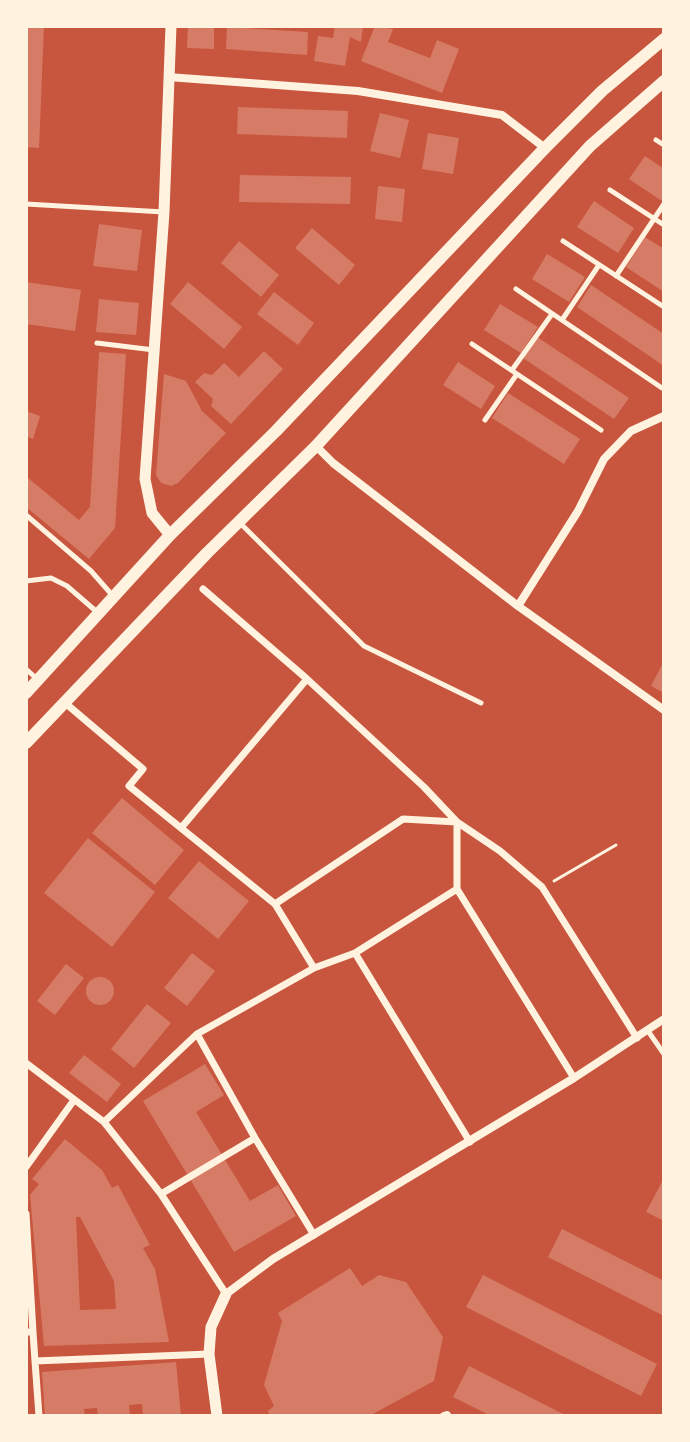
<!DOCTYPE html>
<style>
body{margin:0}
#map{position:relative;width:690px;height:1442px;overflow:hidden;background:#c8553d;font-family:"Source Serif 4",serif}
canvas{display:block}
.frame{position:absolute;inset:0;border:28px solid #fff3e0;pointer-events:none}
</style>
<div id="map">
<canvas width="690" height="1442"></canvas>
<div class="frame"></div>
</div>
<script>
const c = document.querySelector('canvas').getContext('2d');
c.lineJoin = 'round';
function fillPath(path, color) { c.fillStyle = color; c.fill(path, 'evenodd'); }
const toPath = rows => new Path2D(rows.map(r => 'M' + r).join(''));
function stroke(path, color, width, dash) { c.strokeStyle = color; c.lineWidth = width; c.lineCap = dash ? 'butt' : 'round'; c.setLineDash(dash || []); c.stroke(path); }
fillPath(toPath([
 [26,26,44,26,39,148,26,147],
 [188,26,214,26,214,49,187,48],
 [335,26,363,26,361,42,350,37,345,66,314,61,318,36,333,38],
 [375,26,393,29,388,42,430,58,437,40,459,49,442,93,361,61],
 [227,27,308,32,307,55,226,49],
 [238,107,348,111,347,138,237,134],
 [380,113,409,120,400,158,370,151],
 [428,133,459,138,453,174,422,169],
 [645,156,664,169,664,197,662,201,629,179],
 [240,175,351,177,350,204,239,202],
 [378,186,405,189,402,222,375,219],
 [594,201,634,228,618,253,577,227],
 [99,224,142,230,137,271,93,266],
 [312,228,355,265,339,285,295,248],
 [645,237,664,249,664,292,626,267],
 [239,241,279,275,261,297,221,263],
 [547,254,585,277,569,302,532,279],
 [26,282,81,290,75,331,26,324],
 [188,282,242,327,224,349,170,304],
 [591,285,664,334,664,366,577,307],
 [274,292,314,323,298,345,257,314],
 [99,299,139,303,136,335,96,332],
 [500,304,538,327,521,353,484,330],
 [537,337,629,398,614,419,523,358],
 [264,351,283,369,231,424,211,406,213,399,195,382,204,373,212,375,224,363,239,377],
 [99,352,126,354,115,528,89,559,26,507,26,481,28,478,79,520,90,507],
 [458,362,495,386,481,409,443,385],
 [164,374,186,381,202,411,226,433,178,483,171,486,161,483,156,475],
 [508,393,580,439,564,464,492,418],
 [26,411,40,416,33,439,26,436],
 [664,661,664,693,651,686],
 [122,798,184,850,155,885,92,833],
 [88,838,155,892,112,947,44,893],
 [199,861,249,901,218,939,168,898],
 [192,953,215,971,187,1006,164,988],
 [66,964,84,978,55,1015,37,1001],
 '86 991a14 14 0 1 1 28 0a14 14 0 1 1-28 0Z',
 [147,1004,171,1023,134,1068,111,1049],
 [84,1055,121,1084,107,1102,69,1073],
 [205,1064,224,1095,196,1112,250,1201,278,1185,296,1216,234,1252,143,1101],
 [65,1139,102,1170,112,1188,118,1185,150,1245,143,1248,155,1269,169,1342,44,1346,30,1195,39,1184,32,1179],
 [76,1217,80,1217,114,1281,116,1309,80,1310],
 [664,1178,664,1221,646,1212],
 [562,1229,664,1281,664,1316,548,1257],
 [350,1268,362,1286,379,1275,406,1282,443,1337,434,1381,369,1416,270,1416,268,1411,274,1406,264,1385,282,1321,278,1313],
 [483,1275,657,1364,641,1396,466,1307],
 [176,1362,181,1416,143,1416,142,1404,129,1405,130,1416,98,1416,97,1408,84,1409,85,1416,45,1416,42,1372],
 [469,1366,567,1416,491,1416,453,1397]
]), '#d67c66');
stroke(toPath([
 [554,881,616,845]
]), '#fff3e0', 3);
stroke(toPath([
 [656,140,664,145],
 [610,190,664,225],
 [26,204,164,212],
 [563,241,664,307],
 [616,276,664,204],
 [516,289,662,388],
 [562,320,599,265],
 [97,343,154,350],
 [472,344,601,430],
 [512,370,552,314],
 [485,420,517,374],
 [26,515,91,571,113,596],
 [239,522,364,646,481,703],
 [26,581,51,578,67,586,97,612],
 [26,669,37,679],
 [648,1031,664,1054]
]), '#fff3e0', 5);
stroke(toPath([
 [203,589,307,679,424,787,457,822,500,851,542,887,637,1038],
 [64,702,143,769,129,786,275,904,314,968],
 [181,828,307,679],
 [457,889,574,1078],
 [355,953,470,1142],
 [197,1034,255,1138,314,1235],
 [26,1063,104,1122,161,1194,226,1294],
 [104,1122,197,1034,314,968,355,953,457,889,457,822,403,819,275,904],
 [26,1167,74,1100],
 [161,1194,255,1138],
 [26,1214,33,1332,26,1332],
 [33,1332,35,1361,209,1354],
 [35,1361,39,1416]
]), '#fff3e0', 7);
stroke(toPath([
 [168,77,358,91,502,115,545,148],
 [316,446,333,463,518,606,664,710],
 [518,606,578,511,604,459,631,431,664,416],
 [226,1294,273,1259,574,1078,664,1019],
 [444,1416,447,1415]
]), '#fff3e0', 8);
stroke(toPath([
 [170,535,152,513,145,479,164,212,171,26],
 [217,1416,209,1354,211,1327,226,1294]
]), '#fff3e0', 11);
stroke(toPath([
 [26,693,170,535,276,431,545,148,602,91,664,39],
 [26,743,207,553,316,446,590,146,664,81]
]), '#fff3e0', 12);
</script>
